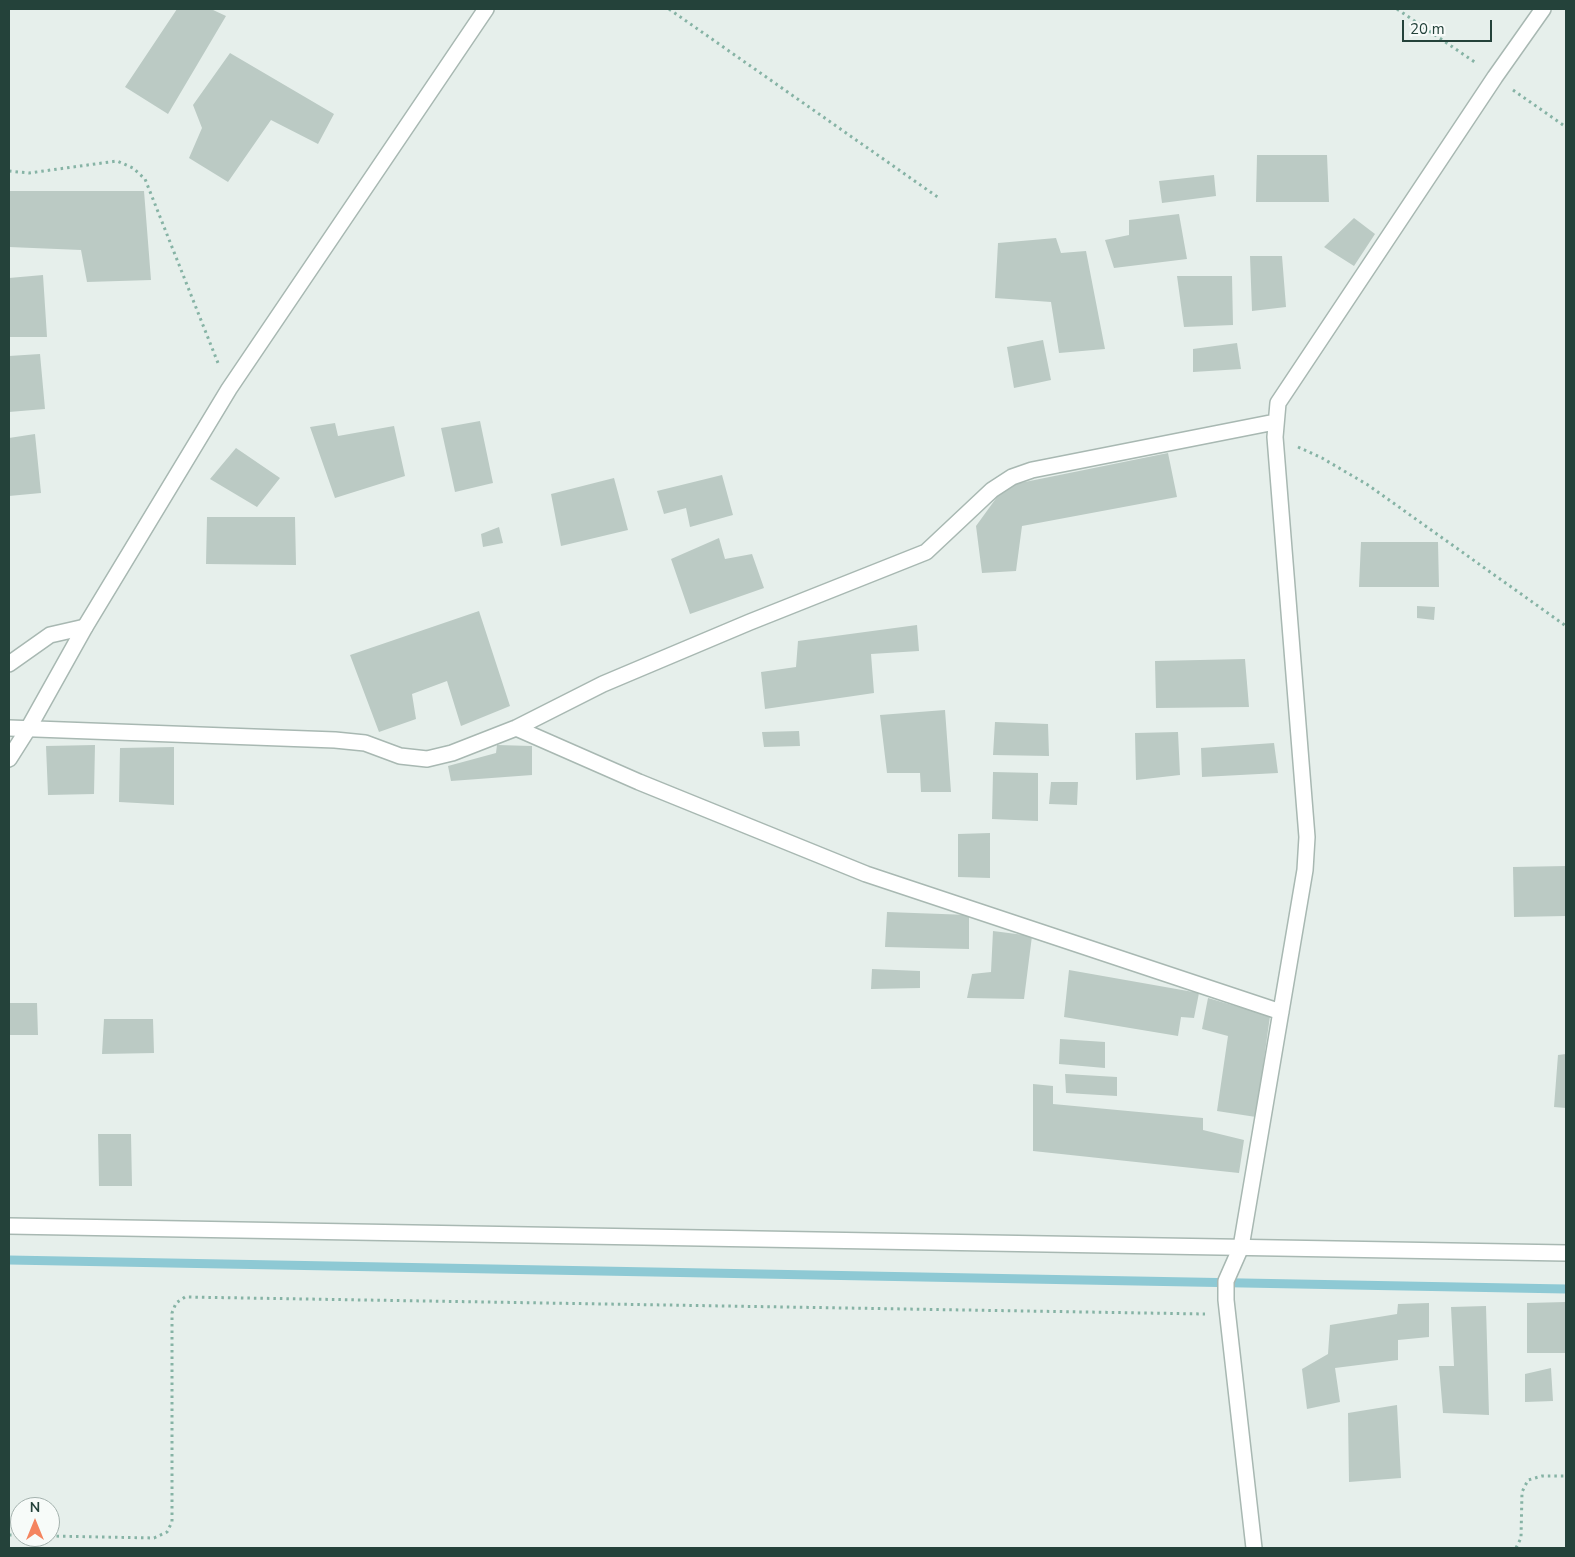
<!DOCTYPE html>
<style>
body{margin:0}
#map{position:relative;width:1575px;height:1557px;overflow:hidden;background:#e6efeb;font-family:"Nunito Sans",sans-serif}
canvas{display:block}
.frame{position:absolute;inset:0;border:10px solid #24423a;pointer-events:none}
.north{position:absolute;left:10px;top:1497px;width:50px;height:50px;box-sizing:border-box;background:#f7fbf9;border:1px solid #a3b1ad;border-radius:50%;rotate:0deg;font-size:14px;font-weight:700;line-height:20px;text-align:center;color:#24423a}
.north::after{content:'';display:block;margin:auto;width:18px;height:22px;background:#f4845f;clip-path:polygon(50% 0,100% 100%,50% 72%,0 100%)}
.scale{position:absolute;left:1402px;top:20px;width:90px;height:22px;box-sizing:border-box;border:2px solid #24423a;border-top:0;padding-left:6px;font-size:15px;line-height:18px;white-space:nowrap;color:#24423a;-webkit-text-stroke:4px #f7fbf9;paint-order:stroke}
</style>
<div id="map">
<canvas width="1575" height="1557"></canvas>
<div class="frame"></div>
<div class="north">N</div>
<div class="scale">20 m</div>
</div>
<script>
const c = document.querySelector('canvas').getContext('2d');
c.lineJoin = 'round';
const toPath = rows => new Path2D(rows.map(r => 'M' + r).join(''));
function stroke(path, color, width, dash) { c.strokeStyle = color; c.lineWidth = width; c.lineCap = dash ? 'butt' : 'round'; c.setLineDash(dash || []); c.stroke(path); }
function fillPath(path, color) { c.fillStyle = color; c.fill(path, 'evenodd'); }
stroke(toPath([
 [9,1260,1566,1289]
]), '#8ec9d4', 9);
fillPath(toPath([
 [177,9,211,9,226,16,168,114,125,87],
 [230,53,334,114,318,144,271,120,228,182,189,158,202,128,193,105],
 [1257,155,1327,155,1329,202,1256,202],
 [1214,175,1216,196,1162,203,1159,181],
 [9,191,144,191,151,280,87,282,81,250,9,247],
 [1179,214,1187,259,1114,268,1105,240,1129,235,1129,220],
 [1354,218,1375,234,1354,266,1324,247],
 [1056,238,1061,253,1086,251,1105,349,1059,353,1051,302,995,298,998,243],
 [1250,256,1282,256,1286,307,1252,311],
 [43,275,47,337,9,337,9,278],
 [1177,276,1232,276,1233,325,1184,327],
 [1043,340,1051,380,1014,388,1007,347],
 [1237,343,1241,369,1193,372,1193,349],
 [40,354,45,409,9,412,9,356],
 [480,421,493,483,455,492,441,428],
 [335,423,338,436,394,426,405,476,335,498,310,427],
 [35,434,41,493,9,496,9,438],
 [236,448,280,478,257,507,210,479],
 [1168,453,1177,497,1022,526,1016,571,982,573,976,526,1005,486],
 [722,475,733,515,690,527,686,508,664,514,657,491],
 [614,478,628,530,561,546,551,494],
 [207,517,295,517,296,565,206,564],
 [499,527,503,543,483,547,481,534],
 [719,538,725,559,752,554,764,588,690,614,671,559],
 [1361,542,1438,542,1439,587,1359,587],
 [1417,606,1435,607,1434,620,1417,618],
 [479,611,510,706,461,726,447,681,412,694,416,719,379,732,350,655],
 [917,625,919,651,871,654,874,693,765,709,761,672,796,667,798,641],
 [1245,659,1249,707,1156,708,1155,661],
 [945,710,951,792,921,792,920,773,887,773,880,715],
 [995,722,1048,724,1049,756,993,755],
 [799,731,800,746,764,747,762,732],
 [1178,732,1180,775,1136,780,1135,733],
 [1274,743,1278,773,1202,777,1201,748],
 [95,745,94,794,48,795,46,746],
 [497,745,532,746,532,775,451,781,448,766,496,753],
 [174,747,174,805,119,802,120,748],
 [993,772,1038,773,1038,821,992,819],
 [1051,782,1078,782,1077,805,1049,804],
 [990,833,990,878,958,877,958,834],
 [1566,866,1566,916,1514,917,1513,867],
 [887,912,969,915,969,949,885,947],
 [993,931,1032,936,1024,999,967,998,972,974,991,972],
 [872,969,920,971,920,988,871,989],
 [1069,970,1199,993,1194,1018,1181,1017,1178,1036,1064,1017],
 [1208,998,1270,1016,1256,1117,1217,1111,1228,1036,1202,1029],
 [9,1003,37,1003,38,1035,9,1035],
 [104,1019,153,1019,154,1053,102,1054],
 [1060,1039,1105,1042,1105,1068,1059,1064],
 [1566,1054,1566,1108,1554,1107,1558,1055],
 [1065,1074,1117,1077,1117,1096,1066,1093],
 [1033,1084,1053,1086,1053,1104,1203,1118,1203,1130,1244,1140,1239,1173,1033,1151],
 [98,1134,131,1134,132,1186,99,1186],
 [1566,1302,1566,1353,1527,1353,1527,1303],
 [1429,1303,1429,1337,1398,1340,1398,1360,1335,1368,1340,1402,1307,1409,1302,1369,1328,1354,1330,1325,1397,1314,1398,1304],
 [1486,1306,1489,1415,1443,1413,1439,1366,1454,1366,1451,1307],
 [1551,1368,1553,1401,1525,1402,1525,1374],
 [1397,1405,1401,1478,1349,1482,1348,1413]
]), '#bbcac4');
const minor = toPath([
 [9,664,50,635,85,627],
 [9,728,335,740,365,743,400,756,427,759,452,753,516,728,603,684,750,622,926,552,992,490,1012,477,1032,470,1275,422],
 [516,728,639,782,866,874,1281,1012],
 [1254,1548,1226,1300,1226,1281,1241,1247,1305,870,1307,837,1275,437,1278,403,1495,77,1543,9]
]);
const tertiary = toPath([
 [9,759,28,729,85,627,229,389,486,9],
 [9,1226,1566,1253]
]);
stroke(minor, '#a8b8b2', 18);
stroke(tertiary, '#a8b8b2', 18);
stroke(toPath([
 [669,9,939,198],
 [1397,9,1476,63],
 [1513,90,1566,127],
 [9,171,29,173,117,161,133,168,145,179,218,363],
 [1298,447,1322,458,1368,485,1566,626],
 [9,1535,20,1535],
 [50,1536,154,1538,167,1532,172,1522,172,1313,176,1303,185,1297,1205,1314],
 [1516,1548,1521,1538,1522,1492,1528,1480,1542,1476,1566,1476]
]), '#86b3a5', 3, [2.5, 4]);
stroke(minor, '#fff', 15);
stroke(tertiary, '#fff', 15);
</script>
